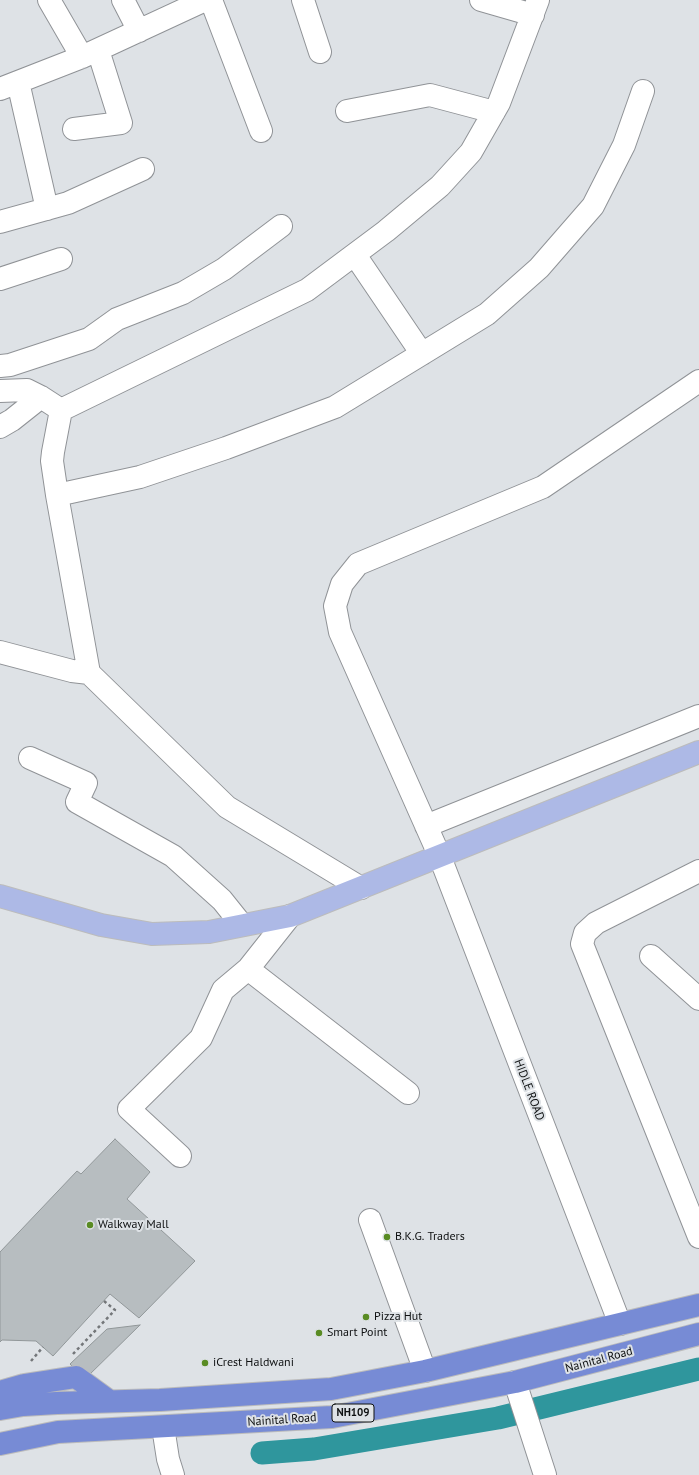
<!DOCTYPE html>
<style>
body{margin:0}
canvas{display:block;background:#dee2e6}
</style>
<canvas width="699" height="1475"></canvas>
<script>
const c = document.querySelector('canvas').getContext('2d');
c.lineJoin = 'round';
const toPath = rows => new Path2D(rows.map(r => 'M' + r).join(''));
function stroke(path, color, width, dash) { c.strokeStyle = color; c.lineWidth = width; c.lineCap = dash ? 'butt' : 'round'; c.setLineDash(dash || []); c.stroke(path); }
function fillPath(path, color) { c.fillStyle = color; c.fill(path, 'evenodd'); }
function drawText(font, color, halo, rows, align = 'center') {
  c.font = font + ' "PT Sans",sans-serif'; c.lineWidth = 4; c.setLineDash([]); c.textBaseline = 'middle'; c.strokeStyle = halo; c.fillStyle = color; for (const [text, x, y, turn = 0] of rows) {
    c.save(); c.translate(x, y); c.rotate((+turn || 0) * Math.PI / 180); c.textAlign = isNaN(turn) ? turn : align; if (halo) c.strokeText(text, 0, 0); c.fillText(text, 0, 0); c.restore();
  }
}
stroke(toPath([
 [262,1453,314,1449,498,1418,699,1369]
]), '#2f969d', 23);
const building = toPath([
 [115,1139,150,1172,127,1199,195,1261,139,1318,110,1294,53,1356,36,1341,2,1340,0,1342,0,1252,77,1171,81,1174,115,1139],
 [140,1325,85,1379,70,1364,107,1329,140,1325]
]);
fillPath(building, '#b7bdc0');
stroke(building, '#919799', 1);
const minor = toPath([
 [49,0,82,57],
 [123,0,139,31],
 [211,0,261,131],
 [303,0,320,52],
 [481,0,533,15],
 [18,82,47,209],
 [0,89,82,57,205,0],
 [347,111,430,95,494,112],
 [74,129,121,123,98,50],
 [0,222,68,203,143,169],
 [355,255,422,354],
 [0,279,61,259],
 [0,366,10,365,89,339,117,319,183,293,224,269,281,226],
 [0,391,27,390,41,397,61,410],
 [0,427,12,420,41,397],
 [57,495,140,477,226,448,335,407,487,314,539,268,593,206,624,145,643,91],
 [0,652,72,671,89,673],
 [30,758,86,783,77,802,173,856,222,900,242,925],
 [426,826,699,716],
 [699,871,596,923,585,933,582,944,699,1237],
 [361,888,227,807,89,673,57,495,52,461,53,452,61,410,307,290,386,231,440,186,471,152,499,103,538,0],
 [651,956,699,999],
 [248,969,408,1093],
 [180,1156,129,1109,201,1038,223,990,248,969,290,916],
 [370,1220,425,1371],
 [620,1324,440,857,340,632,335,606,342,584,358,564,543,487,699,381],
 [515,1382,545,1475],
 [163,1427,168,1459,173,1475]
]);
const major = toPath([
 [0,896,101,925,152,934,209,932,290,916,699,752]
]);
const highway = toPath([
 [0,1392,24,1385,76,1377,109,1401],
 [0,1409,23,1405,57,1403,160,1400,331,1389,425,1371,699,1305],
 [0,1444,58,1432,332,1417,515,1382,699,1334]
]);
stroke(minor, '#909397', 24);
stroke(major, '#bcbcbc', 24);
stroke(highway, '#bcbcbc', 24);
stroke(toPath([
 [73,1354,115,1310,104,1301],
 [31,1361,43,1347]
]), '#74777a', 2.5, [3, 3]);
stroke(minor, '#fff', 22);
stroke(major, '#adb9e6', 22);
stroke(highway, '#778bd5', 22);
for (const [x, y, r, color] of [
 [90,1225,4,"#598b23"],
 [387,1237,4,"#598b23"],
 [366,1317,4,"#598b23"],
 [319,1333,4,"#598b23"],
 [205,1363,4,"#598b23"]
]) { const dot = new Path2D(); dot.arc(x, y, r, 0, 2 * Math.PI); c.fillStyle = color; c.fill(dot); stroke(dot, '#dee2e6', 1.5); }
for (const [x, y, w] of [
 [353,1413,42]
]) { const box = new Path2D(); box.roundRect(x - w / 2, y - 9, w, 18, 3); c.fillStyle = '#dee2e6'; c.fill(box); stroke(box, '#0e1011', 1); }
drawText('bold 11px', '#0e1011', null, [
 ["NH109",353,1413]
]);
drawText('12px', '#0e1011', '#dee2e6', [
 ["HIDLE ROAD",529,1090,69],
 ["Nainital Road",599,1360,-15],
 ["Nainital Road",282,1420,-4]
]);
drawText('12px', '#0e1011', '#dee2e6', [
 ["Walkway Mall",98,1225],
 ["B.K.G. Traders",395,1237],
 ["Pizza Hut",374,1317],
 ["Smart Point",327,1333],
 ["iCrest Haldwani",213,1363]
], 'left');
</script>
